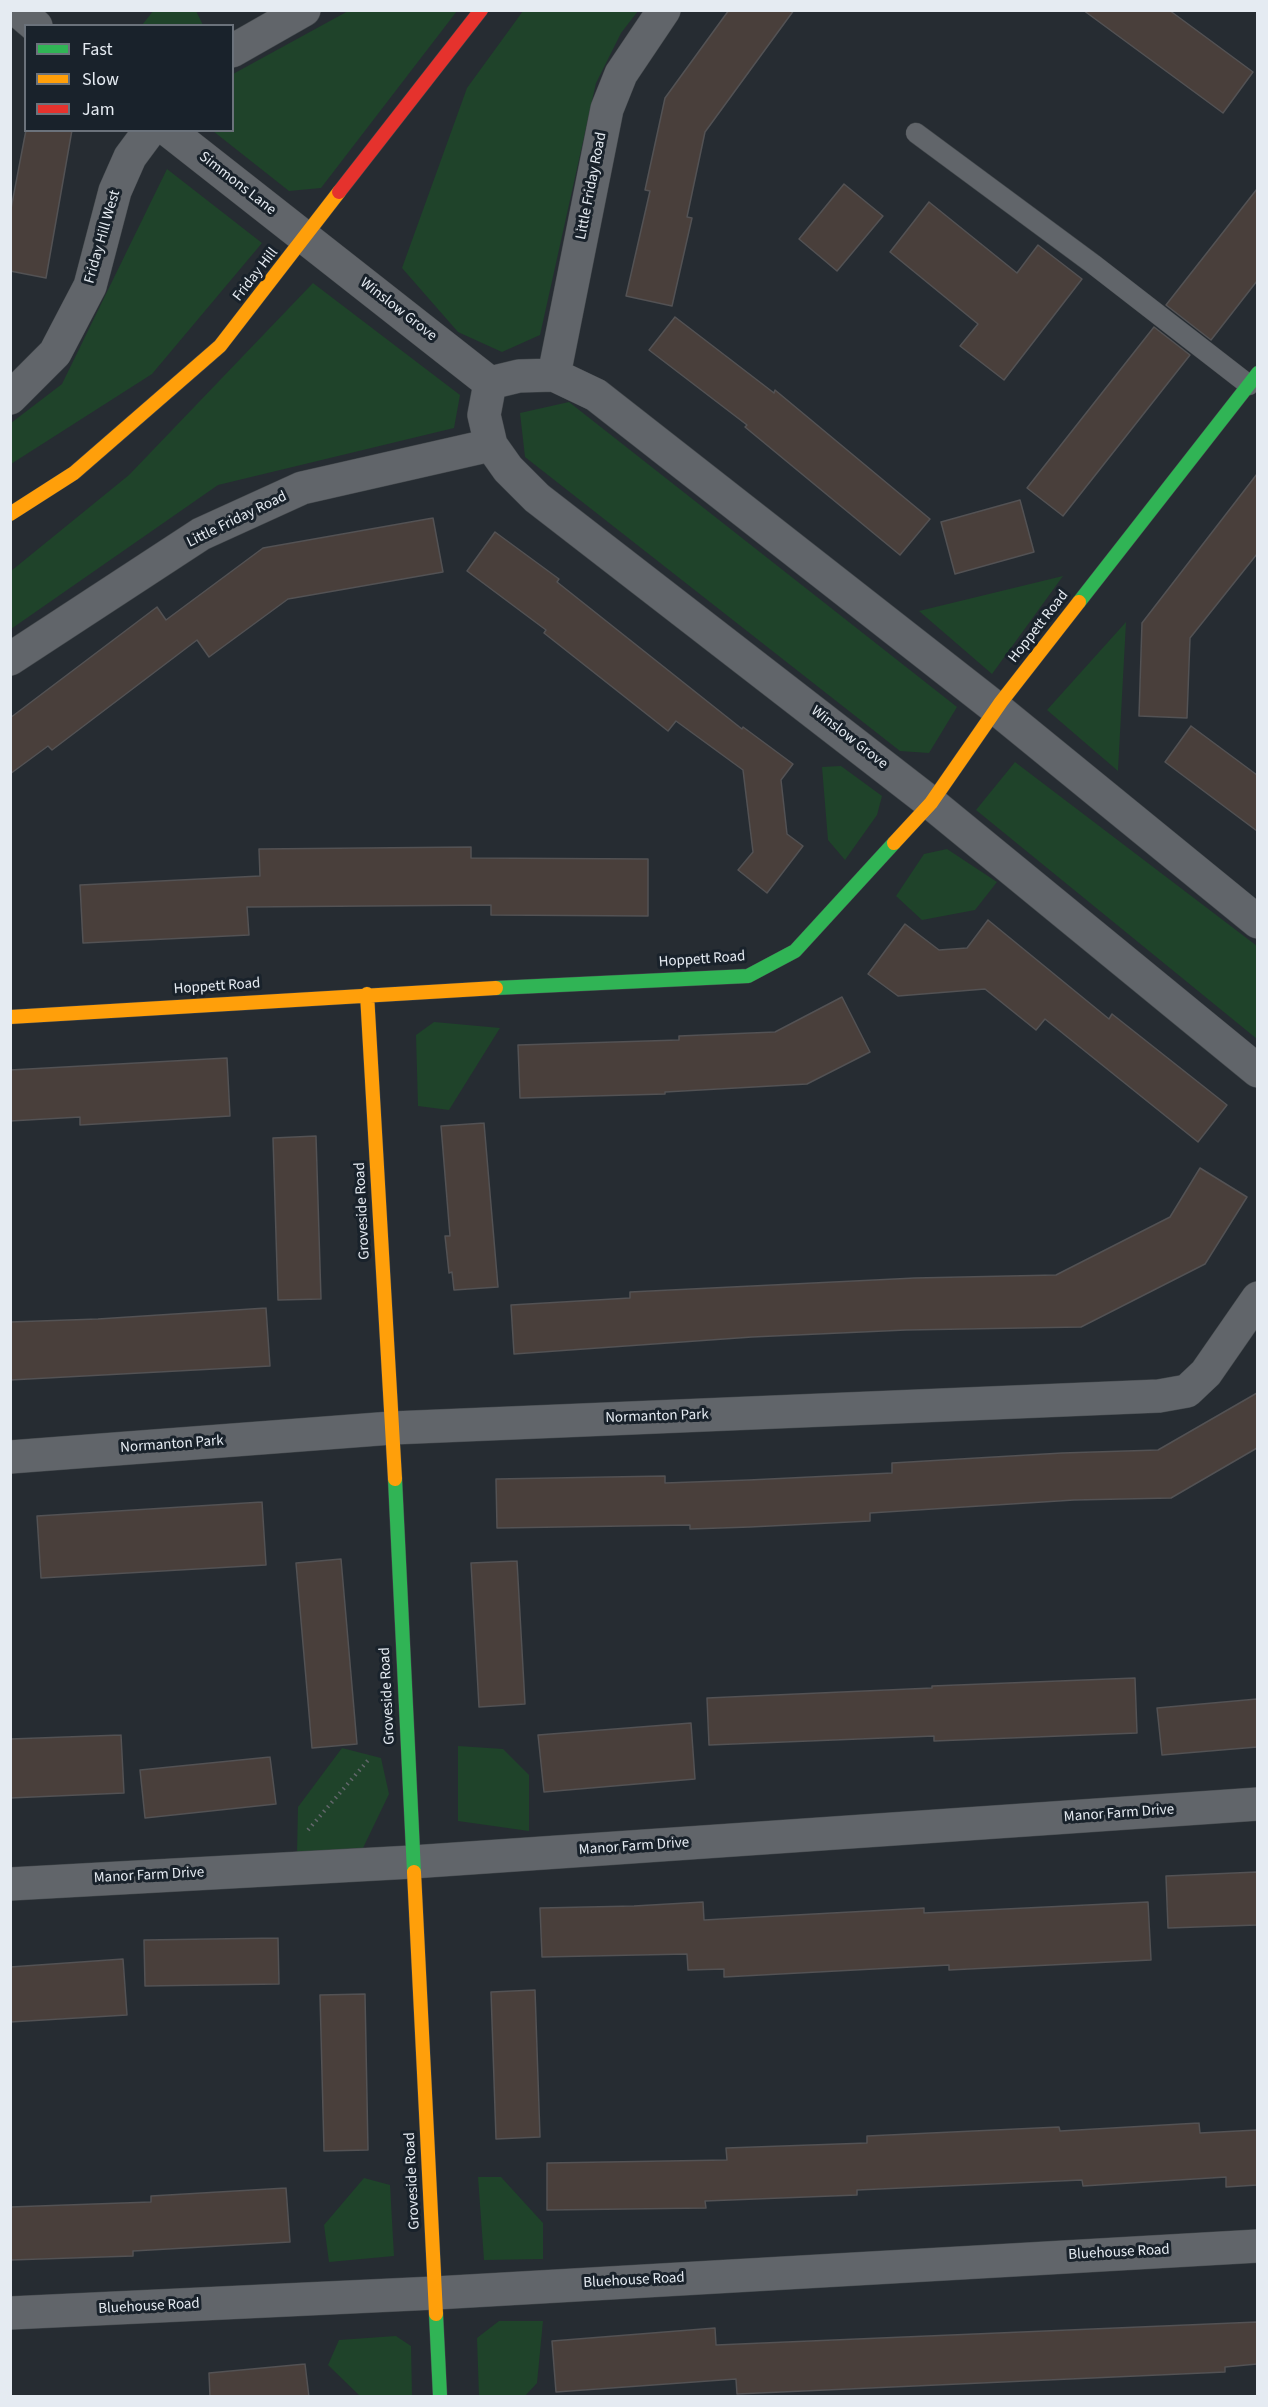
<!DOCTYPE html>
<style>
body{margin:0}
#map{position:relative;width:1268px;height:2407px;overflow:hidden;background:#262c32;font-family:"Source Sans 3",sans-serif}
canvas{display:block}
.frame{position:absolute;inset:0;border:12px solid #e5ebf2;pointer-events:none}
.legend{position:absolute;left:24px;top:24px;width:210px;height:108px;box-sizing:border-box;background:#19222b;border:2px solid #6b727b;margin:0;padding:8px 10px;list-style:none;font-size:18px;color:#e5ebf2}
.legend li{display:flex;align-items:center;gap:12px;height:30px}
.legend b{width:30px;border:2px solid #6b727b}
</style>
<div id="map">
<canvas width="1268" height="2407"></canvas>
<div class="frame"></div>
<ul class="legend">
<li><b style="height:8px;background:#30b455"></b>Fast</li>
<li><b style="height:8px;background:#ff9f0a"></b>Slow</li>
<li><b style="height:8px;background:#e5322d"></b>Jam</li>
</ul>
</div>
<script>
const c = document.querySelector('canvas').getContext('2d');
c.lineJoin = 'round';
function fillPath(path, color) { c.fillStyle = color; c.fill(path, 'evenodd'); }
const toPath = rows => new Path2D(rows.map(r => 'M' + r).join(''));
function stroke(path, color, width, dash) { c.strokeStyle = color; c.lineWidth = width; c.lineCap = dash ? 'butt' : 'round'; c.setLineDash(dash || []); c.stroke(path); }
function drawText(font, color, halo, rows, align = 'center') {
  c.font = font + ' "Source Sans 3",sans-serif'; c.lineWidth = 6; c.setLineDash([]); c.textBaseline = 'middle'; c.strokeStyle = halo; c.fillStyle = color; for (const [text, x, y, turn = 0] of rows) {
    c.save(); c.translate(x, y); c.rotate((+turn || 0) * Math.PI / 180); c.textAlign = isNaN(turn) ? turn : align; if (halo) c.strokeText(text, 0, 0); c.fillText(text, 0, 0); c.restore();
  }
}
fillPath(toPath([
 [154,10,196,11,203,25,142,25],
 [350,10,457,11,321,188,289,191,213,131,232,130,233,74],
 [523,11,638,11,621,33,596,83,540,335,502,352,458,332,402,268,467,88],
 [167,169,262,243,152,374,11,464,11,423,62,384],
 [313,283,460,395,454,428,218,485,11,629,11,571,129,475],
 [569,402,957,707,929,753,900,751,525,457,520,413],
 [1063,576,992,674,919,611],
 [1126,622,1118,770,1118,771,1047,710],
 [1015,762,1257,946,1257,1039,976,810],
 [841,766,882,796,877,815,845,860,828,840,822,767],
 [947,849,997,882,975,910,922,920,896,896,924,854],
 [434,1022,500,1028,449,1110,418,1106,416,1035],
 [458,1746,503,1749,529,1775,529,1831,458,1821],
 [342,1748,381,1758,389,1794,363,1848,297,1854,298,1807],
 [478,2177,501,2177,543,2223,543,2259,484,2260],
 [364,2178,390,2185,394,2256,329,2262,324,2225],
 [499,2321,543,2321,537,2383,525,2396,479,2396,477,2338],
 [396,2336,411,2346,412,2396,360,2396,328,2365,339,2340]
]), '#1f432a');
const building = toPath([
 [729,10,794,10,705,132,687,217,692,218,672,306,626,296,650,191,645,190,665,98,729,10],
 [1083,10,1169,10,1253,72,1223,113,1083,10],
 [26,130,72,130,46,278,10,271,10,214,26,130],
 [844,184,883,216,837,271,799,239,844,184],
 [1257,189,1257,281,1211,340,1166,305,1257,189],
 [929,202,1017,273,1038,245,1082,279,1004,380,960,346,978,324,890,252,929,202],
 [675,317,774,393,775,390,930,519,900,555,745,427,747,425,649,350,675,317],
 [1154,327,1190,355,1063,516,1027,488,1154,327],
 [1257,474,1257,554,1190,638,1187,718,1139,716,1142,623,1257,474],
 [1020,500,1034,552,955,574,941,522,1020,500],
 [433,518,443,572,288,599,209,657,197,640,52,750,48,746,10,774,10,718,157,607,166,620,263,548,433,518],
 [495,532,559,579,557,582,742,729,743,727,793,764,781,780,787,834,803,846,767,893,738,870,753,852,743,770,676,721,668,731,544,633,546,630,467,571,495,532],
 [1191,726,1257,775,1257,831,1165,762,1191,726],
 [471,847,471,858,648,859,648,916,491,915,491,905,247,907,249,935,83,943,80,885,260,876,259,849,471,847],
 [988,920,1109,1019,1112,1014,1227,1105,1198,1142,1045,1019,1036,1030,985,989,898,996,868,974,905,924,939,950,967,948,988,920],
 [842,997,870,1052,807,1084,665,1092,665,1094,520,1098,518,1045,679,1040,679,1036,775,1032,842,997],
 [227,1058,230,1116,80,1125,80,1117,10,1121,10,1070,227,1058],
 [484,1123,498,1287,454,1290,452,1272,449,1273,445,1236,450,1236,441,1126,484,1123],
 [316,1136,321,1299,278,1300,273,1138,316,1136],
 [1200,1168,1247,1197,1205,1264,1081,1327,906,1330,752,1337,514,1354,511,1305,630,1298,630,1292,915,1278,1056,1275,1170,1217,1200,1168],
 [266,1308,270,1366,10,1380,10,1322,98,1319,266,1308],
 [1257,1393,1257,1448,1171,1498,1074,1500,870,1513,870,1521,750,1527,690,1529,690,1525,497,1528,496,1479,665,1476,665,1483,749,1480,892,1473,892,1463,1062,1453,1158,1450,1257,1393],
 [262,1502,266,1565,41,1578,37,1516,262,1502],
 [341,1559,357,1744,312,1748,296,1563,341,1559],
 [517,1561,525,1704,479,1707,471,1563,517,1561],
 [1135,1678,1137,1733,934,1741,934,1736,709,1745,707,1698,932,1688,932,1686,1135,1678],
 [1257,1699,1257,1747,1162,1755,1157,1708,1257,1699],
 [691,1723,695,1779,544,1792,538,1735,691,1723],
 [121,1735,124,1793,10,1798,10,1739,121,1735],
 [270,1757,276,1804,145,1818,140,1770,270,1757],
 [1257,1872,1257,1925,1168,1928,1166,1876,1257,1872],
 [703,1902,704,1920,924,1908,924,1913,1148,1902,1151,1960,949,1970,949,1965,724,1977,724,1969,688,1970,687,1954,542,1957,540,1908,634,1906,703,1902],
 [278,1938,279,1984,145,1986,144,1940,278,1938],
 [123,1959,127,2015,10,2022,10,1967,123,1959],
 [535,1990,540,2137,496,2139,491,1992,535,1990],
 [365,1994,368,2150,324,2151,320,1995,365,1994],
 [1199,2123,1200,2133,1257,2130,1257,2185,1226,2187,1226,2177,1083,2186,1082,2180,857,2190,857,2195,705,2201,706,2208,547,2210,547,2163,727,2160,726,2148,867,2143,867,2136,1059,2127,1060,2131,1199,2123],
 [286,2188,290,2242,133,2251,133,2256,10,2260,10,2207,151,2202,151,2196,286,2188],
 [1257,2322,1257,2364,1225,2367,1225,2372,737,2394,736,2379,556,2392,552,2341,715,2328,716,2345,1257,2322],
 [305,2364,309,2397,210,2397,209,2373,305,2364]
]);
fillPath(building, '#493f3b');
stroke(building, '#535254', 1.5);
const lane = toPath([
 [916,133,1093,264,1249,385]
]);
const street = toPath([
 [17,10,36,26],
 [232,51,304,10],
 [168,130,490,383],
 [554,375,607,109,621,74,664,10],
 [490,383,484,415,491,445,508,469,537,498,931,803,1258,1071],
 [490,383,519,376,554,375,596,395,997,709,1258,922],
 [10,398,55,353,90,286,115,191,130,157,150,130],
 [10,659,201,534,302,488,491,445],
 [10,1457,392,1428,1159,1396,1187,1391,1206,1373,1258,1298],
 [10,1884,412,1862,1258,1804],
 [10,2313,435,2293,1258,2246]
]);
const fast = toPath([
 [1079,602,1258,373],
 [496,988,748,976,795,951,894,843],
 [395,1479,414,1872],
 [436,2314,440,2396]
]);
const slow = toPath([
 [10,514,74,473,220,346,339,192],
 [894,843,931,803,1001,702,1079,602],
 [367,994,395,1479],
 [10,1017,496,988],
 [414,1872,436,2314]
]);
const jam = toPath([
 [339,192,481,10]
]);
stroke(lane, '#43484c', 21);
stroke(street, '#43484c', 34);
stroke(fast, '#43484c', 15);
stroke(slow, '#43484c', 15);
stroke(jam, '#43484c', 15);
stroke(toPath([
 [308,1830,370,1758]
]), '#62676b', 4, [1.5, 4.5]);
stroke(lane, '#61656a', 20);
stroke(street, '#61656a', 33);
stroke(fast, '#30b455', 14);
stroke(slow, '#ff9f0a', 14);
stroke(jam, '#e5322d', 14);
drawText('15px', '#e5ebf2', '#19222b', [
 ["Simmons Lane",237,184,38],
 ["Little Friday Road",592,186,-79],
 ["Friday Hill West",103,237,-74],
 ["Friday Hill",256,275,-52],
 ["Winslow Grove",398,310,38],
 ["Little Friday Road",237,520,-26],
 ["Hoppett Road",1039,627,-52],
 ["Winslow Grove",849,738,38],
 ["Hoppett Road",702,960,-4],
 ["Hoppett Road",217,987,-4],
 ["Groveside Road",363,1211,-93],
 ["Normanton Park",657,1417,-2],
 ["Normanton Park",172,1445,-4],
 ["Groveside Road",388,1696,-93],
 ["Manor Farm Drive",1119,1814,-4],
 ["Manor Farm Drive",634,1847,-4],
 ["Manor Farm Drive",149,1876,-3],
 ["Groveside Road",413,2181,-93],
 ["Bluehouse Road",1119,2253,-3],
 ["Bluehouse Road",634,2281,-3],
 ["Bluehouse Road",149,2307,-3]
]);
</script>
